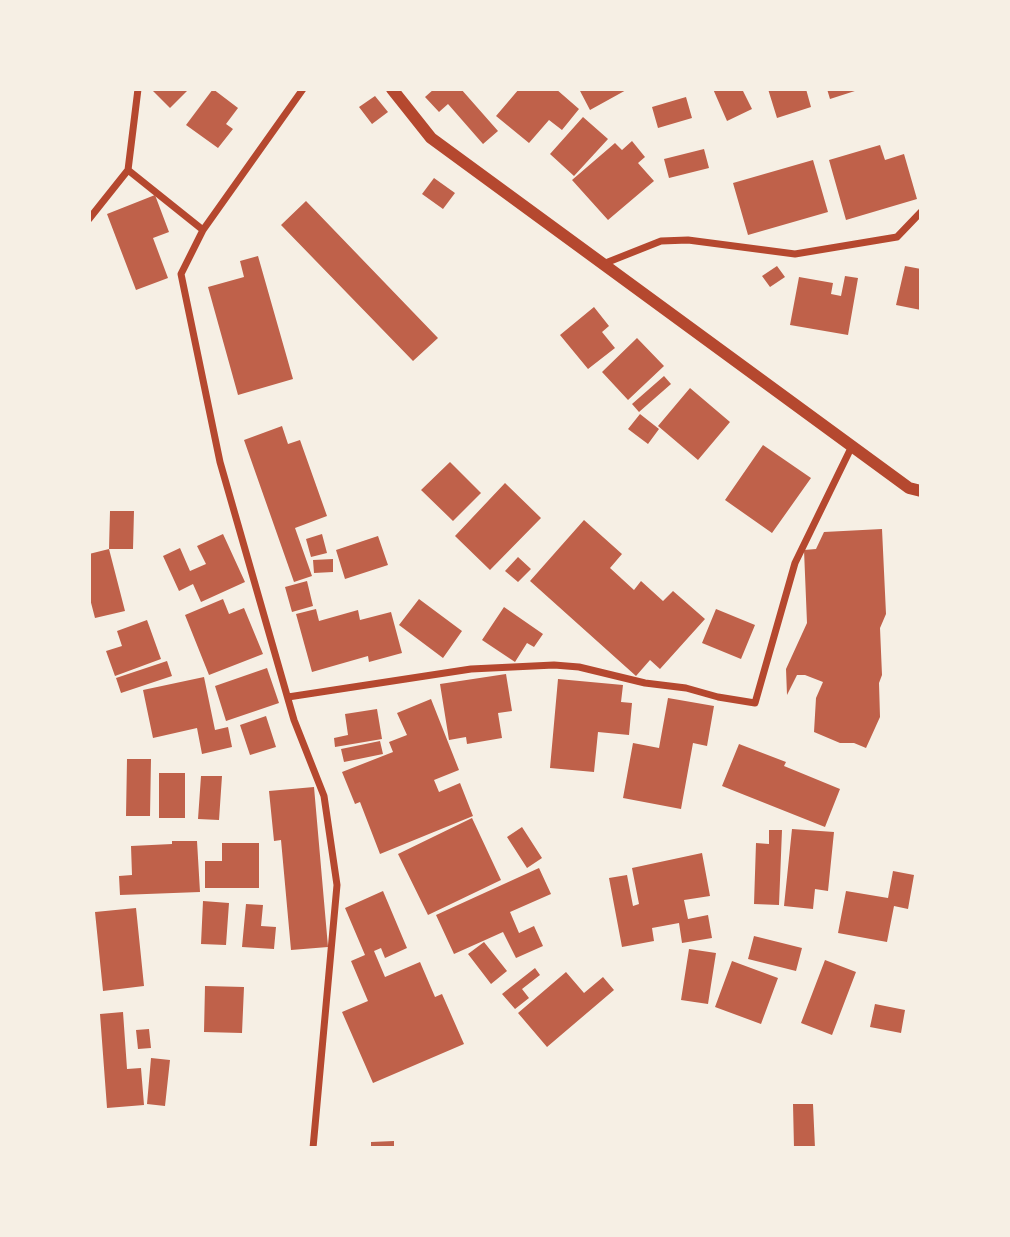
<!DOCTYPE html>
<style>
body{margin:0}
#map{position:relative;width:1010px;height:1237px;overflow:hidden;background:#f6efe4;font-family:"Playfair Display",serif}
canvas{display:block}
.frame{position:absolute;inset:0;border:91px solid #f6efe4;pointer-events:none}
</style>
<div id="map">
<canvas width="1010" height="1237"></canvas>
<div class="frame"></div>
</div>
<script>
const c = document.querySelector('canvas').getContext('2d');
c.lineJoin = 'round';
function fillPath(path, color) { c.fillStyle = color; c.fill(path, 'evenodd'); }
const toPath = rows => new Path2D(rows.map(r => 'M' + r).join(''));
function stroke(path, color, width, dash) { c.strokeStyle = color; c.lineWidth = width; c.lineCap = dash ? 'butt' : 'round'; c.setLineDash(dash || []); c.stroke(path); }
fillPath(toPath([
 [151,89,189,89,170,108],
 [213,89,238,108,226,124,233,129,218,148,186,125],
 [434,89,461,89,498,131,483,144,448,104,439,112,425,97],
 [519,89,556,89,579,109,562,130,549,120,529,143,496,116],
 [579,89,628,89,590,110],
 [713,89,742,89,752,109,727,121],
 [768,89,806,89,811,107,777,118],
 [827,89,858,89,858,90,830,99],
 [375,96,388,112,372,124,359,107],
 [686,97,692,118,658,128,652,107],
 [583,117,608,139,574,176,550,154],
 [632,141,645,157,638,163,654,181,608,220,572,180,615,143,622,150],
 [880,145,885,160,904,154,917,199,846,220,829,160],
 [704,149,709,168,669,178,664,159],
 [813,160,828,212,748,235,733,183],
 [434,178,455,193,443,209,422,194],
 [155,195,169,232,153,238,168,278,136,290,107,214],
 [306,201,438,338,413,361,281,225],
 [258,256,293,379,238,395,208,287,244,277,240,261],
 [777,266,785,277,770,287,762,276],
 [905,266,921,269,921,310,896,305],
 [845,276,858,278,848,335,790,325,799,277,833,283,831,294,841,296],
 [594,307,609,326,602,332,615,348,588,369,560,335],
 [637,338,664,366,628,400,602,372],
 [664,376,671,384,639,412,632,404],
 [690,388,730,422,698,460,658,426],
 [640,414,659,429,648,444,628,429],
 [282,426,288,444,300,440,327,516,295,528,312,576,294,582,244,440],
 [763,445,811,478,772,533,725,500],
 [450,462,481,493,453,521,421,490],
 [505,483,541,518,490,570,455,536],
 [110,511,134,511,133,549,109,549],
 [584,520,622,554,610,568,634,590,641,581,663,601,673,591,705,619,660,669,650,660,636,676,530,581],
 [882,529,886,614,880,628,882,675,879,683,880,717,866,748,854,743,840,743,814,732,816,698,823,682,805,675,797,675,787,695,786,669,807,623,804,550,816,549,824,532],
 [223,534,245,582,201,602,193,584,179,591,163,556,180,548,190,571,206,564,197,546],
 [322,534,327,553,311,557,306,539],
 [378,536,388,565,345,579,336,550],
 [109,549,125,611,95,618,89,595,89,554],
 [518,557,531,569,518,582,505,571],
 [333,559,333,572,314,573,313,560],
 [307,581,313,606,292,612,285,587],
 [223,599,229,614,244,608,263,654,209,675,185,615],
 [419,599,462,631,443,658,399,625],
 [504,607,543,634,534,647,527,643,515,662,482,640],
 [316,609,319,621,358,610,360,620,391,612,402,653,369,662,368,656,312,672,296,614],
 [716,609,755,625,741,659,702,643],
 [147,620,161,659,115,676,106,651,122,646,117,631],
 [167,661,172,676,121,693,116,678],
 [267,668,279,703,226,721,215,686],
 [506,674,512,711,498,713,502,738,467,744,466,737,449,740,440,684],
 [204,677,215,730,228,727,232,747,202,754,197,728,153,738,143,690],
 [558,679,623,685,621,702,632,703,629,735,598,732,594,772,550,768],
 [668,698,714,706,707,746,693,743,681,809,623,798,633,743,659,748],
 [431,699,459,770,434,780,439,792,460,783,473,816,380,854,360,802,355,804,342,772,393,752,389,742,407,735,397,713],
 [377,709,382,739,335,747,334,738,348,735,345,714],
 [266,716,276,747,250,755,240,725],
 [380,741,383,754,344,762,341,749],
 [739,744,786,762,784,766,840,789,825,827,722,786],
 [127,759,151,759,150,816,126,816],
 [159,773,185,773,185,818,159,818],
 [201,776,222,776,219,820,198,819],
 [314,787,328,947,291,950,281,840,274,841,269,791],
 [472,818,501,880,428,915,398,854],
 [522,827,542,858,527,868,507,837],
 [792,829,834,832,828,891,815,889,813,909,784,906],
 [769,830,782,830,779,905,754,904,756,843,769,844],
 [172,841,197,841,200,892,120,895,119,876,132,875,131,846,172,844],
 [222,843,259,843,259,888,205,888,205,861,222,861],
 [702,853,710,896,684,900,688,919,708,915,712,938,682,943,679,923,652,928,654,941,622,947,609,878,627,875,633,906,639,904,632,868],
 [539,868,551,894,510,912,519,933,534,926,543,946,516,958,503,932,454,954,436,915],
 [893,871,914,875,908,909,894,906,887,942,838,933,846,891,888,898],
 [383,891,407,948,385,958,381,948,374,951,385,977,420,962,435,997,442,994,464,1044,373,1083,342,1012,368,1001,351,961,365,955,345,908],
 [203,901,229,903,226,945,201,944],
 [246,904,263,905,261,926,276,927,274,949,242,947],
 [136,908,144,986,103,991,95,912],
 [754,936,802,948,796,971,748,959],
 [484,942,507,971,491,984,468,954],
 [689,949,716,953,708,1004,681,1000],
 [825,960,856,972,832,1035,801,1023],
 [732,961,778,978,761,1024,715,1007],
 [535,968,540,975,522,989,529,998,515,1009,502,994],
 [566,972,584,993,603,977,614,990,547,1047,518,1013],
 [205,986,244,987,242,1033,204,1032],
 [875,1004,905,1010,901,1033,870,1027],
 [123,1012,127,1069,141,1068,144,1105,107,1108,100,1014],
 [149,1029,151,1048,138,1049,136,1030],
 [151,1058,170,1060,165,1106,147,1104],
 [793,1104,813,1104,815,1148,794,1148],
 [394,1141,394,1148,371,1148,371,1142]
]), '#bf614a');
stroke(toPath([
 [303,89,203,230,181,274,220,462,294,720,324,796,337,885,313,1148],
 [128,170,203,230],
 [89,219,128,170,138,89],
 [603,264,661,241,688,240,795,254,897,237,921,212],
 [288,697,471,669,554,665,579,667,645,683,686,688,718,697,755,703,795,563,852,446]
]), '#b5482f', 7);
stroke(toPath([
 [392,89,431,138,909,488,921,491]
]), '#b5482f', 12);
</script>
